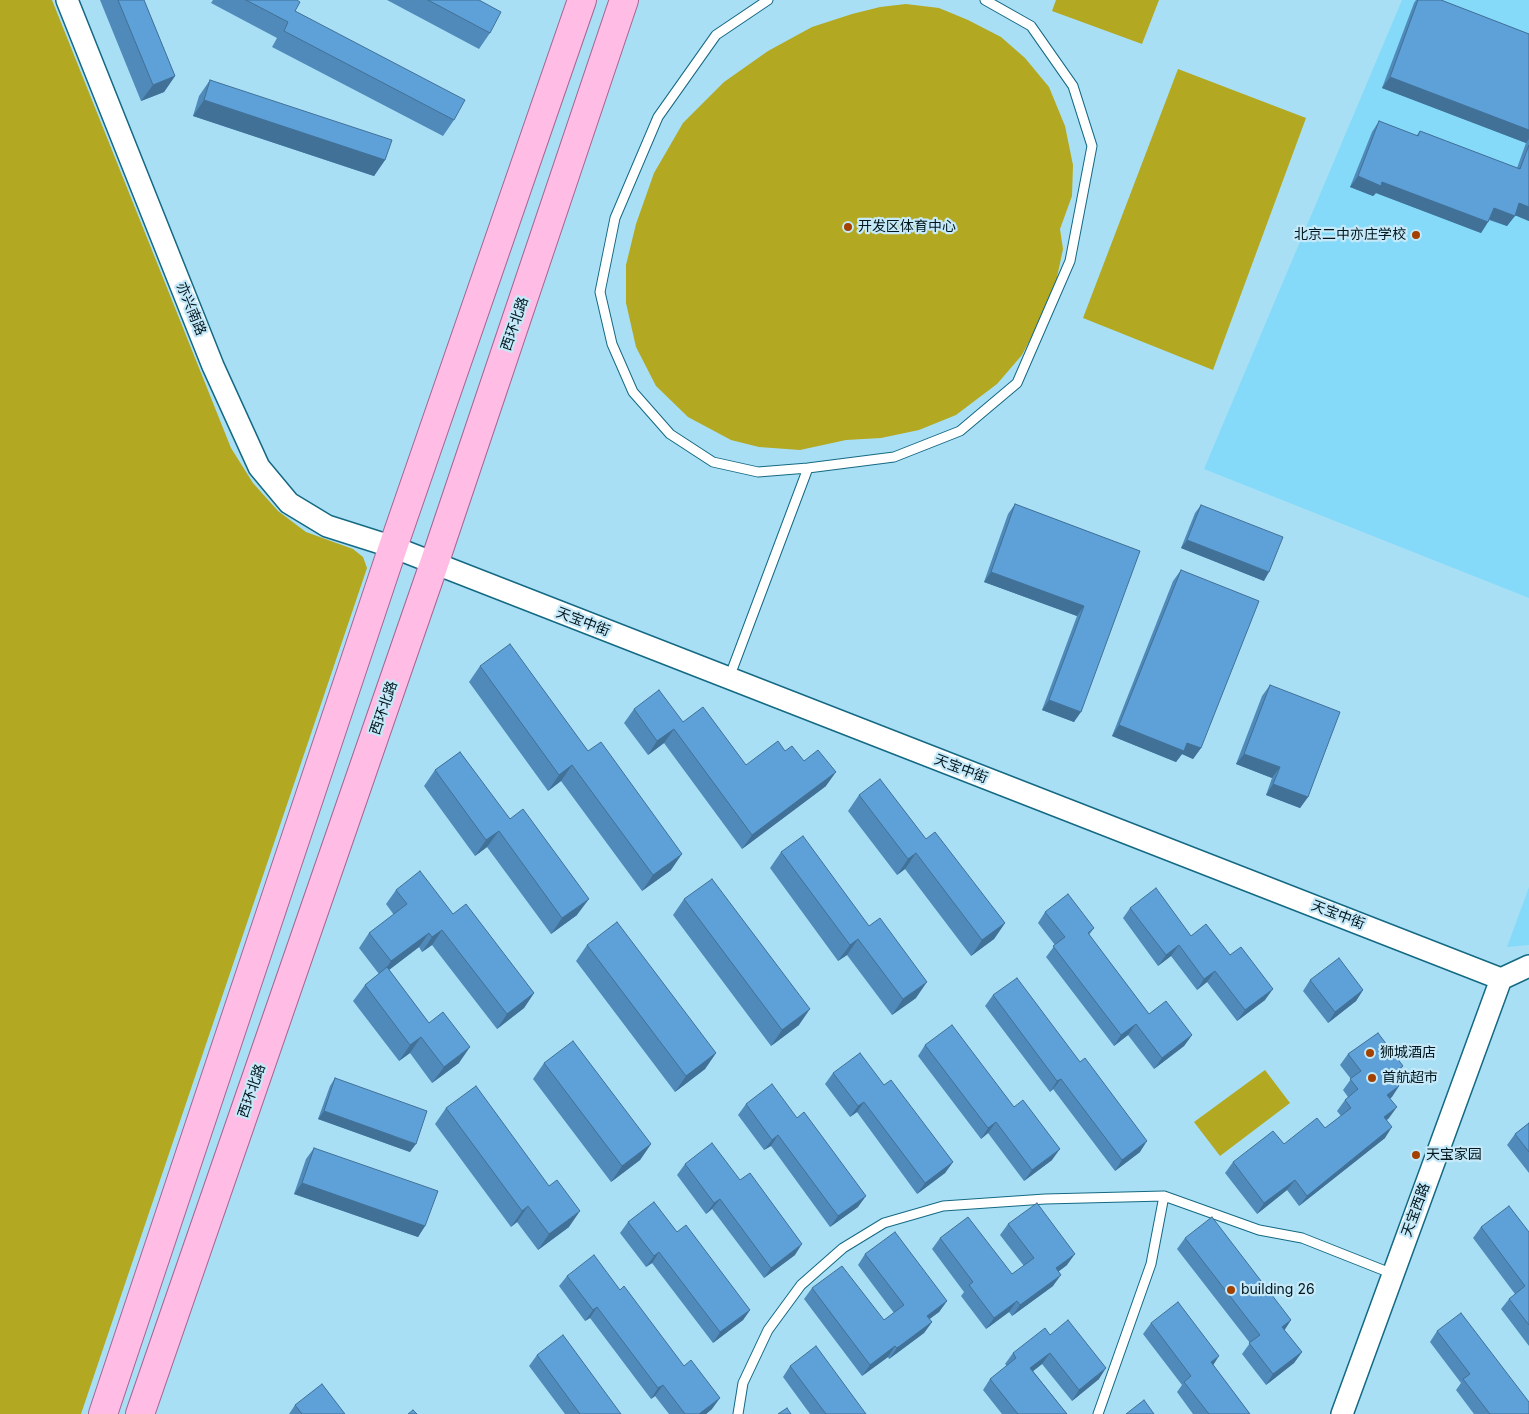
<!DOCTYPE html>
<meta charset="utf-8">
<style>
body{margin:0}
canvas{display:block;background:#a8dff5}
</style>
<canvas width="1529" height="1414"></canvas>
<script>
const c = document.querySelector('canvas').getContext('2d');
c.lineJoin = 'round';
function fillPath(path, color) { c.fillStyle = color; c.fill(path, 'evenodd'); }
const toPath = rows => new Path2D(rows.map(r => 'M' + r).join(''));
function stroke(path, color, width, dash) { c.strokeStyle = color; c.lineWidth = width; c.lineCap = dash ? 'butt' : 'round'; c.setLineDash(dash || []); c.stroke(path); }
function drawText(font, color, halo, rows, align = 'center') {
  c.font = font + ' Inter,"Noto Sans SC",sans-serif'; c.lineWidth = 4.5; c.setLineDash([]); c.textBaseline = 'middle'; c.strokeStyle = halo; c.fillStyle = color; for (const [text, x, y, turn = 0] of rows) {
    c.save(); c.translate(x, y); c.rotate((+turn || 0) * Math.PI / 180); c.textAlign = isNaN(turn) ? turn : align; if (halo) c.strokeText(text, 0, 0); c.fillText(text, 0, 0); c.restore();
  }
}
fillPath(toPath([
 [1402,0,1529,0,1529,598,1204,469],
 [1529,887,1529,945,1507,947]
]), '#85dafa');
fillPath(toPath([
 [0,0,52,0,231,448,253,483,278,511,306,532,353,549,363,557,367,568,81,1414,0,1414],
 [1056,0,1159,0,1142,44,1052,11],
 [906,4,939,8,968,20,1001,37,1025,58,1049,87,1065,126,1073,165,1072,196,1060,229,1063,249,1056,282,1043,315,1022,355,997,384,956,415,919,430,881,438,846,440,800,450,759,447,731,440,688,417,656,386,636,347,626,303,626,265,636,224,654,173,683,123,724,82,768,51,812,27,852,14,880,7],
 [1178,69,1306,118,1213,370,1083,318],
 [1265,1070,1290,1103,1220,1156,1194,1122]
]), '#b3a821');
const service = toPath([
 [768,0,716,35,658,117,615,218,600,292,612,344,633,392,670,434,713,462,758,472,808,468],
 [729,678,808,468,894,457,960,431,1017,383,1070,261,1092,146,1073,86,1031,26,985,0],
 [738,1414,743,1383,768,1330,801,1285,843,1248,884,1223,943,1206,1045,1199,1164,1196,1259,1230,1302,1238,1393,1274],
 [1098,1414,1151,1264,1164,1196]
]);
const tertiary = toPath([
 [67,0,213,366,259,467,289,503,327,526,393,547,1501,979,1529,966],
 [1342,1414,1501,979]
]);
const primary = toPath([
 [103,1414,393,547,582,0],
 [140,1414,434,564,624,0]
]);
stroke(service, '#146983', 11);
stroke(tertiary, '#146983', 24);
stroke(primary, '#a66593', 30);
stroke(service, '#fff', 9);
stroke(tertiary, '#fff', 21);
stroke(primary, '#ffbce4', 28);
fillPath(toPath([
 [100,0,144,0,175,76,164,92,141,101],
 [213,0,297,0,295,11,454,120,443,136,272,47,277,38,211,3],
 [387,0,479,0,490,33,479,49],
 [1416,0,1441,0,1529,34,1529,221,1515,215,1507,226,1489,220,1481,233,1376,193,1373,196,1350,187,1372,132,1379,121,1416,136,1420,131,1517,168,1526,143,1382,88,1414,3],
 [210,80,385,160,374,176,193,116,199,96],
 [1015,504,1140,551,1074,722,1042,710,1077,616,984,582,1008,514],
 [1201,505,1264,581,1181,548,1195,513],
 [1181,570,1201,748,1193,759,1182,754,1176,762,1112,736,1173,581],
 [480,666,671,870,642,891,561,781,548,791,469,682],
 [1270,685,1308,797,1300,808,1266,795,1272,778,1236,764,1262,696],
 [634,709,683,722,746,765,785,751,804,761,826,786,742,849,664,743,648,755,624,723],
 [460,752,577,915,551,934,487,847,475,856,424,786,435,770],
 [859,795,1005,923,994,939,971,956,905,869,897,875,848,811],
 [781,852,869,926,916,998,892,1015,847,955,838,961,770,868],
 [396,890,453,914,534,993,524,1008,497,1029,432,945,422,952,419,947,389,970,459,1063,432,1083,410,1053,399,1061,353,1001,365,985,379,974,359,948,369,933,394,915,386,904],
 [684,899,799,1025,771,1046,673,915],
 [1130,908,1191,936,1230,955,1265,1000,1237,1021,1207,982,1197,990,1171,956,1158,966,1123,918],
 [1045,912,1094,928,1089,935,1149,1014,1192,1035,1184,1046,1154,1069,1128,1035,1114,1046,1046,957,1055,945,1038,923],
 [587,945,716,1053,705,1069,675,1092,576,961],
 [1310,980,1363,990,1356,1001,1328,1023,1303,991],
 [993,995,1140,1152,1115,1171,1053,1089,1050,1092,985,1006],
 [925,1045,1052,1160,1024,1181,988,1133,981,1139,918,1056],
 [1348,1054,1395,1077,1393,1078,1399,1086,1390,1099,1389,1118,1387,1120,1385,1138,1299,1206,1287,1190,1257,1214,1225,1173,1233,1162,1284,1144,1325,1128,1341,1116,1337,1111,1345,1100,1348,1097,1343,1090,1351,1079,1340,1065],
 [544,1063,651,1144,640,1160,611,1182,533,1079],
 [833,1073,884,1085,953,1162,945,1173,917,1194,857,1112,850,1117,825,1084],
 [335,1078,410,1152,318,1119,330,1086],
 [746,1104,858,1207,830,1227,771,1146,764,1150,738,1115],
 [446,1108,549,1186,569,1227,538,1250,517,1222,511,1227,435,1124],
 [1529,1123,1529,1173,1507,1145,1515,1134],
 [314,1148,425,1226,418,1237,294,1194,306,1159],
 [685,1164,795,1255,764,1278,712,1209,706,1214,677,1175],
 [628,1222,677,1232,750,1310,743,1320,713,1343,652,1263,646,1267,620,1233],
 [1008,1224,1067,1265,1058,1272,1053,1286,1012,1316,1009,1312,986,1329,961,1296,964,1292,932,1249,940,1238,1012,1274,1024,1266,1000,1235],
 [1481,1227,1529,1232,1529,1346,1501,1309,1509,1299,1515,1294,1473,1238],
 [1185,1238,1291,1320,1284,1330,1302,1352,1294,1363,1266,1385,1242,1354,1250,1343,1177,1249],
 [865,1254,947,1301,939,1312,929,1319,932,1322,924,1333,889,1359,888,1357,862,1376,804,1299,812,1288,884,1320,894,1313,858,1265],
 [567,1276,620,1290,712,1409,706,1414,669,1414,655,1396,651,1399,590,1318,585,1321,559,1286],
 [1151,1323,1213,1365,1250,1414,1193,1414,1177,1392,1182,1385,1143,1334],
 [1437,1331,1529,1414,1474,1414,1456,1390,1461,1383,1430,1342],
 [1050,1335,1099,1379,1072,1401,1042,1364,1033,1371,1067,1414,1002,1414,983,1390,990,1379,1007,1366,1005,1364,1013,1353],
 [537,1355,621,1414,565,1414,529,1366],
 [790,1366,866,1414,810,1414,783,1377],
 [295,1405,345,1414,289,1414]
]), '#508aba');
fillPath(toPath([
 [175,76,164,92,141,101,153,85],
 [1390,77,1529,130,1529,139,1526,143,1382,88],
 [204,100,385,160,374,176,193,116],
 [1358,176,1382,182,1488,222,1481,233,1376,193,1373,196,1350,187],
 [1519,203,1529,207,1529,221,1512,214],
 [1494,208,1515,216,1507,226,1486,218],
 [1187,540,1269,572,1264,581,1181,548],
 [991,572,1084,606,1077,616,984,582],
 [1049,700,1081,712,1074,722,1042,710],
 [1119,725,1187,743,1201,748,1193,759,1182,754,1176,762,1112,736],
 [674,729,664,743,648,755,657,741],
 [1244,754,1280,767,1272,778,1236,764],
 [572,765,561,781,548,791,559,775],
 [836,772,826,786,742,849,752,835],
 [1273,784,1308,797,1300,808,1266,795],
 [499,831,487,847,475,856,486,840],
 [916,853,905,869,897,875,908,859],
 [682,854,671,870,642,891,653,875],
 [589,899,577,915,551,934,562,918],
 [1005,923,994,939,971,956,982,940],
 [442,930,432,945,422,952,432,937],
 [429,933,419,947,381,976,391,961],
 [858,939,847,955,838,961,850,945],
 [1179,945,1171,956,1158,966,1166,955],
 [1215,971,1207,982,1197,990,1204,979],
 [927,982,916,998,892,1015,903,999],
 [1273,989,1265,1000,1237,1021,1245,1010],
 [1363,990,1356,1001,1328,1023,1335,1012],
 [534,993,524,1008,497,1029,507,1014],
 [810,1009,799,1025,771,1046,782,1030],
 [1136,1024,1128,1035,1114,1046,1121,1035],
 [1192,1035,1184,1046,1154,1069,1162,1058],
 [421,1037,410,1053,399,1061,410,1045],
 [470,1047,459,1063,432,1083,444,1067],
 [716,1053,705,1069,675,1092,686,1076],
 [1403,1066,1395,1077,1383,1086,1391,1075],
 [1061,1079,1053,1089,1050,1092,1057,1081],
 [1399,1086,1392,1097,1380,1106,1387,1095],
 [864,1102,857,1112,850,1117,858,1106],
 [1397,1107,1389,1118,1377,1127,1384,1117],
 [324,1111,416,1144,410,1152,318,1119],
 [996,1122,988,1133,981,1139,988,1128],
 [1392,1127,1385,1138,1299,1206,1307,1196],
 [778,1135,771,1146,764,1150,772,1140],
 [1147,1141,1140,1152,1115,1171,1122,1160],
 [651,1144,640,1160,611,1182,622,1166],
 [1060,1149,1052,1160,1024,1181,1032,1170],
 [953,1162,945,1173,917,1194,925,1183],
 [1295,1180,1287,1190,1257,1214,1264,1203],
 [302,1183,425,1226,418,1237,294,1194],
 [866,1196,858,1207,830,1227,838,1216],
 [720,1199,712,1209,706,1214,714,1203],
 [528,1206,517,1222,511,1227,522,1211],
 [580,1211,569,1227,538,1250,549,1234],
 [802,1244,795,1255,764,1278,771,1268],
 [659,1252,652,1263,646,1267,654,1256],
 [1075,1254,1067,1265,1048,1279,1056,1268],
 [1061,1275,1053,1286,1012,1316,1020,1305],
 [947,1301,939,1312,919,1327,927,1316],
 [1017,1301,1009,1312,986,1329,994,1318],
 [597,1307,590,1318,585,1321,593,1310],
 [750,1310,743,1320,713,1343,720,1332],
 [1291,1320,1284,1331,1282,1327],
 [932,1322,924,1333,889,1359,897,1348],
 [895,1346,888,1357,862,1376,870,1365],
 [1302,1352,1294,1363,1266,1385,1273,1374],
 [1050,1353,1042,1364,1023,1379,1030,1368],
 [1219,1356,1212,1367,1211,1362],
 [1106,1368,1099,1379,1072,1401,1079,1390],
 [663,1385,655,1396,651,1399,658,1388],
 [720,1398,712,1409,706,1414,699,1414]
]), '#417197');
const building = toPath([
 [118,0,144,0,175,76,153,85,118,0],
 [246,0,297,0,300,2,295,11,465,100,454,120,284,31,288,22,246,0],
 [428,0,479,0,501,12,490,33,428,0],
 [1418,0,1441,0,1529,34,1529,130,1390,77,1418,0],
 [210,80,392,140,385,160,204,100,210,80],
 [1379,121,1418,136,1420,131,1520,169,1529,145,1529,207,1519,203,1515,216,1494,208,1488,222,1382,182,1381,186,1358,176,1379,121],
 [1015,504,1140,551,1081,712,1049,700,1084,606,991,572,1015,504],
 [1201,505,1283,537,1269,572,1187,540,1201,505],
 [1181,570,1259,601,1201,748,1187,743,1184,751,1119,725,1181,570],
 [510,644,588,751,601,742,682,854,653,875,572,765,559,775,480,666,510,644],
 [1270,685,1340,712,1308,797,1273,784,1280,767,1244,754,1270,685],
 [659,690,683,722,703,707,746,765,778,741,785,751,792,746,804,761,818,750,836,772,752,835,674,729,657,741,634,709,659,690],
 [460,752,510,819,523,809,589,899,562,918,499,831,486,840,435,770,460,752],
 [880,779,926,839,935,832,1005,923,982,940,916,853,908,859,859,795,880,779],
 [803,836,869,926,880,918,927,982,903,999,858,939,850,945,781,852,803,836],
 [420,871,453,914,466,904,534,993,507,1014,442,930,432,937,429,933,391,961,369,933,407,904,396,890,420,871],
 [712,879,810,1009,782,1030,684,899,712,879],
 [1156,888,1191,936,1206,924,1230,955,1241,947,1273,989,1245,1010,1215,971,1204,979,1179,945,1166,955,1130,908,1156,888],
 [1068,894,1094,928,1088,933,1149,1014,1166,1001,1192,1035,1162,1058,1136,1024,1121,1035,1053,946,1065,937,1045,912,1068,894],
 [617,922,716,1053,686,1076,587,945,617,922],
 [1339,958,1363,990,1335,1012,1310,980,1339,958],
 [387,967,429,1023,443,1012,470,1047,444,1067,421,1037,410,1045,365,985,387,967],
 [1017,978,1080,1062,1085,1058,1147,1141,1122,1160,1061,1079,1057,1081,993,995,1017,978],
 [952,1025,1014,1107,1023,1100,1060,1149,1032,1170,996,1122,988,1128,925,1045,952,1025],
 [1378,1033,1403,1066,1391,1075,1399,1086,1387,1095,1397,1107,1384,1117,1392,1127,1307,1196,1295,1180,1264,1203,1233,1162,1273,1131,1284,1144,1317,1118,1325,1128,1351,1108,1345,1100,1358,1089,1350,1079,1361,1071,1348,1054,1378,1033],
 [573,1041,651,1144,622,1166,544,1063,573,1041],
 [860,1053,884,1085,891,1080,953,1162,925,1183,864,1102,858,1106,833,1073,860,1053],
 [335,1078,427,1111,416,1144,324,1111,335,1078],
 [772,1084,797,1118,804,1112,866,1196,838,1216,778,1135,772,1140,746,1104,772,1084],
 [476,1086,549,1186,557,1180,580,1211,549,1234,528,1206,522,1211,446,1108,476,1086],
 [1529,1123,1529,1152,1515,1134,1529,1123],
 [712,1143,740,1180,750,1173,802,1244,771,1268,720,1199,714,1203,685,1164,712,1143],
 [314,1148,438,1191,425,1226,302,1183,314,1148],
 [654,1202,677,1232,686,1225,750,1310,720,1332,659,1252,654,1256,628,1222,654,1202],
 [1037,1203,1075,1254,1056,1268,1061,1275,1020,1305,1017,1301,994,1318,969,1285,973,1282,940,1238,968,1217,1012,1274,1034,1258,1008,1224,1037,1203],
 [1509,1206,1529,1232,1529,1325,1509,1299,1525,1286,1481,1227,1509,1206],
 [1212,1217,1291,1320,1282,1327,1302,1352,1273,1374,1249,1343,1260,1335,1185,1238,1212,1217],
 [895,1232,947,1301,927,1316,932,1322,897,1348,895,1346,870,1365,812,1288,842,1266,884,1320,904,1305,865,1254,895,1232],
 [594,1255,620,1290,624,1286,684,1366,691,1360,720,1398,699,1414,685,1414,663,1385,658,1388,597,1307,593,1310,567,1276,594,1255],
 [1178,1302,1219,1356,1211,1362,1250,1414,1209,1414,1184,1382,1191,1376,1151,1323,1178,1302],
 [1461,1313,1529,1402,1529,1414,1490,1414,1463,1379,1470,1374,1437,1331,1461,1313],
 [1068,1320,1106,1368,1079,1390,1050,1353,1030,1368,1067,1414,1018,1414,990,1379,1016,1358,1013,1353,1045,1328,1050,1335,1068,1320],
 [563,1335,621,1414,580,1414,537,1355,563,1335],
 [816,1346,866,1414,826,1414,790,1366,816,1346],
 [322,1384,345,1414,302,1414,295,1405,322,1384],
 [1144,1400,1154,1414,1126,1414,1144,1400],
 [787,1408,791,1414,778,1414,787,1408],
 [413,1410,417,1414,408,1414,413,1410]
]);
fillPath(building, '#5da1d8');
stroke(building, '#417197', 1);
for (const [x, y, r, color] of [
 [848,227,5,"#a34100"],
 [1416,235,5,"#a34100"],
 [1370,1053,5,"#a34100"],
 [1372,1078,5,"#a34100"],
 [1416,1155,5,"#a34100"],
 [1231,1290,5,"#a34100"]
]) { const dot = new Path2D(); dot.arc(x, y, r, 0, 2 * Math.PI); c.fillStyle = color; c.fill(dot); stroke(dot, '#c5e9f8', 2); }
drawText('14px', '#02161e', '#c5e9f8', [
 ["开发区体育中心",858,227],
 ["北京二中亦庄学校",1406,235,"right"],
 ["狮城酒店",1380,1053],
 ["首航超市",1382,1078],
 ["天宝家园",1426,1155],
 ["building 26",1241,1290]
], 'left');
drawText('14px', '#02161e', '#c5e9f8', [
 ["亦兴南路",191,309,68],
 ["西环北路",515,324,-71],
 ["天宝中街",583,622,21],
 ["西环北路",384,708,-71],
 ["天宝中街",961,769,21],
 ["天宝中街",1338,915,21],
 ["西环北路",252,1091,-71],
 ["天宝西路",1416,1210,-70]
]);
</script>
